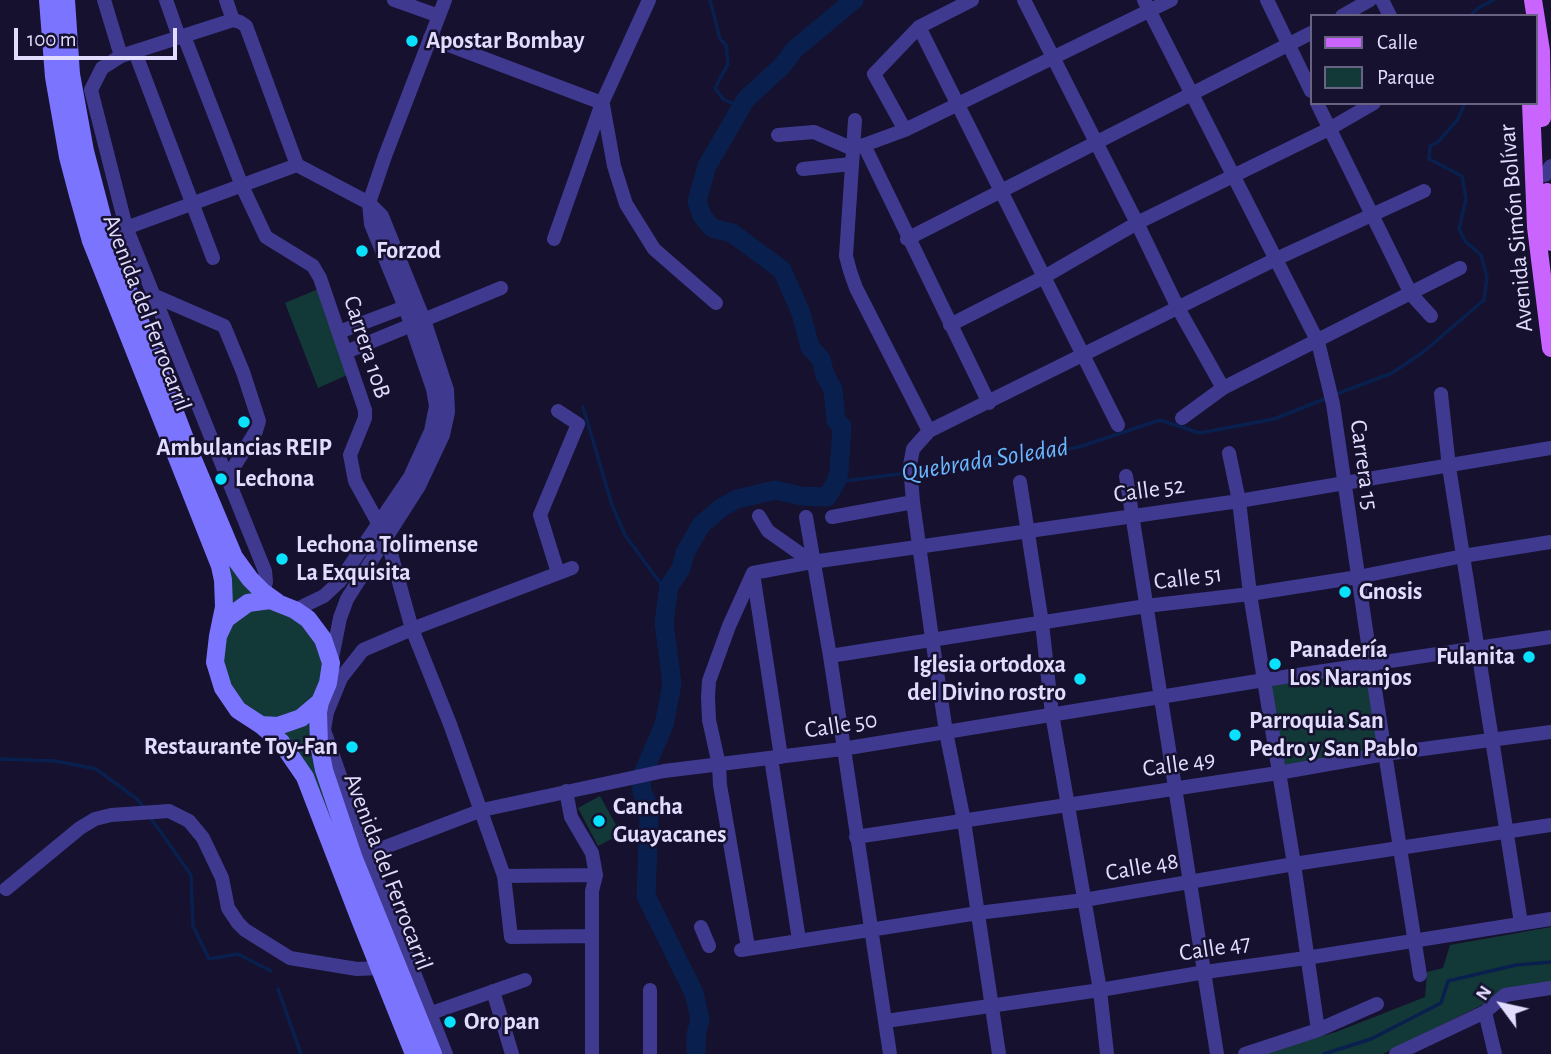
<!DOCTYPE html>
<meta charset="utf-8">
<style>
body{margin:0}
#map{position:relative;width:1551px;height:1054px;overflow:hidden;background:#16112e;font-family:"Alegreya Sans",sans-serif}
canvas{display:block}
.legend{position:absolute;left:1310px;top:14px;width:228px;height:91px;box-sizing:border-box;background:#16112e;border:2px solid #686382;margin:0;padding:9px 12px;list-style:none;font-size:21px;color:#e2ddff}
.legend li{display:flex;align-items:center;gap:14px;height:35px}
.legend b{width:35px;border:2px solid #686382}
.north{position:absolute;left:1467px;top:970px;width:70px;height:70px;-webkit-text-stroke:5px #16112e;paint-order:stroke;rotate:303deg;font-size:19px;font-weight:700;line-height:28px;text-align:center;color:#e2ddff}
.north::after{content:'';display:block;margin:auto;width:24px;height:32px;background:#e2ddff;clip-path:polygon(50% 0,100% 100%,50% 72%,0 100%)}
.scale{position:absolute;left:14px;top:28px;width:163px;height:32px;box-sizing:border-box;border:4px solid #e2ddff;border-top:0;padding-left:9px;font-size:21px;line-height:24px;white-space:nowrap;color:#e2ddff;-webkit-text-stroke:5px #16112e;paint-order:stroke}
</style>
<div id="map">
<canvas width="1551" height="1054"></canvas>
<ul class="legend">
<li><b style="height:9px;background:#c964ff"></b>Calle</li>
<li><b style="height:19px;background:#133838"></b>Parque</li>
</ul>
<div class="north">N</div>
<div class="scale">100 m</div>
</div>
<script>
const c = document.querySelector('canvas').getContext('2d');
c.lineJoin = 'round';
function fillPath(path, color) { c.fillStyle = color; c.fill(path, 'evenodd'); }
const toPath = rows => new Path2D(rows.map(r => 'M' + r).join(''));
function stroke(path, color, width, dash) { c.strokeStyle = color; c.lineWidth = width; c.lineCap = dash ? 'butt' : 'round'; c.setLineDash(dash || []); c.stroke(path); }
function drawText(font, color, halo, rows, align = 'center') {
  c.font = font + ' "Alegreya Sans",sans-serif'; c.lineWidth = 5; c.setLineDash([]); c.textBaseline = 'middle'; c.strokeStyle = halo; c.fillStyle = color; for (const [text, x, y, turn = 0] of rows) {
    c.save(); c.translate(x, y); c.rotate((+turn || 0) * Math.PI / 180); c.textAlign = isNaN(turn) ? turn : align; if (halo) c.strokeText(text, 0, 0); c.fillText(text, 0, 0); c.restore();
  }
}
fillPath(toPath([
 [323,287,354,372,318,388,285,303],
 [228,543,234,557,323,639,324,693,354,859,340,867,305,777,223,688],
 [1371,664,1385,754,1278,773,1264,680],
 [600,796,621,834,598,846,578,808],
 [1551,927,1551,981,1482,1005,1383,1054,1261,1054,1336,1032,1425,997,1427,972,1443,968,1450,945]
]), '#133838');
stroke(toPath([
 [710,0,720,39,726,45,728,64,715,88,723,99,734,104,738,109],
 [1470,16,1478,8,1494,0],
 [1334,395,1392,373,1422,353,1484,300,1487,277,1481,255,1465,241,1459,229,1466,199,1462,176,1429,159,1430,146,1438,142,1458,119,1465,103],
 [583,407,612,505,625,535,669,595],
 [914,472,1004,457,1046,455,1082,446,1160,420,1200,433,1274,419,1327,398],
 [836,482,907,473],
 [0,759,56,761,96,769,137,799,144,808],
 [150,817,191,875,193,926,209,959,238,954,271,971],
 [278,989,301,1054],
 [1324,1054,1371,1039,1441,1003,1448,981,1516,965,1551,962]
]), '#09204f', 3.5);
stroke(toPath([
 [696,1054,696,1035,700,1019,694,993,646,896,649,816,648,804,642,792,641,778,664,725,672,684,664,622,669,586,681,569,685,553,701,525,721,508,737,499,775,490,802,496,827,497,836,482,839,472,842,426,836,421,833,389,825,375,821,359,810,347,801,313,782,270,732,233,712,228,702,216,697,201,707,166,746,99,782,66,795,49,854,0]
]), '#09204f', 19);
stroke(toPath([
 [104,0,121,56],
 [166,0,179,37],
 [226,0,233,20],
 [394,0,439,16],
 [1024,0,1137,223,1178,308,1223,388],
 [1144,0,1318,342,1333,404,1371,664,1420,975],
 [1267,0,1311,91],
 [1382,0,1390,16],
 [1342,16,1370,0],
 [233,20,240,22,246,26,297,165,369,203,382,216,424,320,447,390,448,412,443,435,419,486,347,599,340,618,331,663],
 [233,20,121,56,102,68,91,90,126,227,265,571,266,582,263,592],
 [919,27,1118,425],
 [184,36,242,186,266,237,305,261,313,266,320,278,365,410,365,418,350,455,355,481,387,539,412,629,450,724,504,876,511,937,591,936],
 [430,38,602,103],
 [135,52,213,258],
 [1317,103,1411,294,1431,316],
 [603,105,614,166,626,204,654,249,716,303],
 [855,120,846,256,850,271,856,288,929,431],
 [905,130,874,74,919,27,972,0],
 [778,135,814,132,853,149,864,145,905,130,1171,0],
 [864,145,989,403],
 [803,169,851,164],
 [1545,175,1551,166],
 [107,235,297,165],
 [554,239,602,103,649,0],
 [907,239,1311,33],
 [155,296,224,326,243,372,259,421,256,431,227,478],
 [950,325,1044,277,1137,223,1329,129,1374,103],
 [339,332,405,307],
 [346,352,501,288],
 [1441,394,1449,467,1521,923],
 [1182,418,1223,388,1460,268],
 [1229,453,1239,501,1250,594,1294,864,1318,1030],
 [1126,476,1217,1054],
 [1020,482,1042,623,1052,714,1100,990,1107,1054],
 [759,516,768,531,812,562],
 [806,517,830,656,890,1054],
 [832,517,913,502],
 [558,573,540,515,578,424,558,411],
 [753,573,812,562,1239,501,1551,448],
 [753,573,781,757],
 [295,610,324,596,339,582,410,477,431,431,436,406,433,389,405,307,371,224,369,203,385,156,445,0],
 [830,656,1146,606,1250,594,1358,577,1463,556,1551,542],
 [771,758,799,940],
 [566,791,571,817,592,853,596,875,592,891,592,1054],
 [856,837,1278,773,1385,754,1551,732],
 [354,859,482,810,664,771,842,749,1264,680,1551,637],
 [504,876,596,875],
 [6,889,80,828,95,819,111,815,169,811,189,821,203,838,222,878,228,908,238,923,245,930,290,958,357,969,380,968],
 [701,927,709,946],
 [748,947,720,785,719,765,709,720,708,697,709,681,729,626,753,573],
 [741,950,978,913,1084,900,1294,864,1551,825],
 [493,991,512,1054],
 [1485,1012,1495,1054],
 [423,1016,525,980],
 [886,1021,1100,990,1205,972,1306,958,1551,919],
 [446,1054,367,853,324,730,327,712,341,678,363,650,412,629,572,568],
 [650,1054,650,990],
 [999,1054,964,821,946,732,932,638,913,502,910,465,913,449,929,431,1276,259,1424,191],
 [1245,1054,1318,1030,1377,1004],
 [1396,1054,1485,1012,1505,995,1551,988]
]), '#3f3a8f', 14);
stroke(toPath([
 [48,0,54,77,68,157,78,195,91,241,220,566,223,580,224,607,218,636],
 [66,0,71,74,85,151,107,235,192,457,234,557,250,579,263,592,277,602],
 [270,600,295,610,308,619,323,639,331,663,328,683,320,702,301,718,278,726,261,725,238,710,223,688,215,662,218,636,226,619,248,603,270,600],
 [320,702,318,712,319,744,324,770,354,859,433,1054],
 [261,725,281,742,305,777,359,917,414,1054]
]), '#7b74ff', 18);
stroke(toPath([
 [1533,0,1541,51,1542,118],
 [1531,103,1536,227,1551,348],
 [1547,192,1551,242]
]), '#c964ff', 18);
for (const [x, y, r, color] of [
 [412,41,7,"#09e1ff"],
 [362,251,7,"#09e1ff"],
 [244,422,7,"#09e1ff"],
 [221,479,7,"#09e1ff"],
 [282,559,7,"#09e1ff"],
 [1345,592,7,"#09e1ff"],
 [1529,657,7,"#09e1ff"],
 [1275,664,7,"#09e1ff"],
 [1080,679,7,"#09e1ff"],
 [1235,735,7,"#09e1ff"],
 [352,747,7,"#09e1ff"],
 [599,821,7,"#09e1ff"],
 [450,1022,7,"#09e1ff"]
]) { const dot = new Path2D(); dot.arc(x, y, r, 0, 2 * Math.PI); c.fillStyle = color; c.fill(dot); stroke(dot, '#16112e', 2.5); }
drawText('bold 24px', '#e2ddff', '#16112e', [
 ["Apostar Bombay",426,41],
 ["Forzod",376,251],
 ["Ambulancias REIP",244,448,"center"],
 ["Lechona",235,479],
 ["Lechona Tolimense",296,545],
 ["La Exquisita",296,573],
 ["Gnosis",1359,592],
 ["Panadería",1289,650],
 ["Los Naranjos",1289,678],
 ["Fulanita",1515,657,"right"],
 ["Iglesia ortodoxa",1066,665,"right"],
 ["del Divino rostro",1066,693,"right"],
 ["Parroquia San",1249,721],
 ["Pedro y San Pablo",1249,749],
 ["Restaurante Toy-Fan",338,747,"right"],
 ["Cancha",613,807],
 ["Guayacanes",613,835],
 ["Oro pan",464,1022]
], 'left');
drawText('24px', '#e2ddff', '#16112e', [
 ["Avenida Simón Bolívar",1516,228,-95],
 ["Avenida del Ferrocarril",147,313,69],
 ["Carrera 10B",367,347,72],
 ["Carrera 15",1364,465,82],
 ["Calle 52",1149,490,-8],
 ["Calle 51",1188,578,-7],
 ["Calle 50",841,725,-9],
 ["Calle 49",1179,764,-8],
 ["Calle 48",1142,867,-10],
 ["Avenida del Ferrocarril",388,872,69],
 ["Calle 47",1215,948,-9]
]);
drawText('italic 26px', '#6bb7ff', '#16112e', [
 ["Quebrada Soledad",985,460,-9]
]);
</script>
